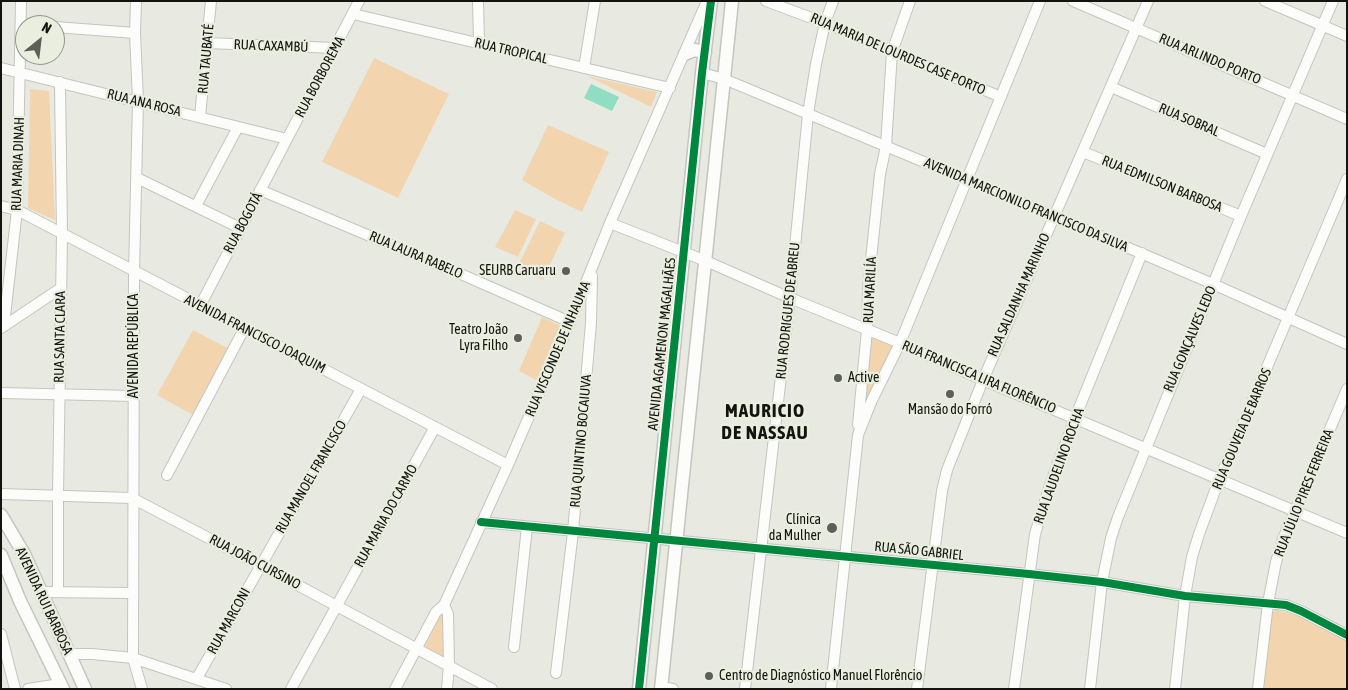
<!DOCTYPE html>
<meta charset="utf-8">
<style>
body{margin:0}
#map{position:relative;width:1348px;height:690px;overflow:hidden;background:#e8eae2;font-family:"Asap Condensed",sans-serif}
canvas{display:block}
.frame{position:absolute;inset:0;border:2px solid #13140f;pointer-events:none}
.north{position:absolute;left:15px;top:15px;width:50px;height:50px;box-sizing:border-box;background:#e9eedf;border:1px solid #93978c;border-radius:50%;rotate:29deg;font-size:14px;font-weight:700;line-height:20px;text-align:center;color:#13140f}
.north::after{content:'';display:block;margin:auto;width:18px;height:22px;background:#5e5f59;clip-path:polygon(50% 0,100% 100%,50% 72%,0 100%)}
</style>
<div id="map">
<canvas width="1348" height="690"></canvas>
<div class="frame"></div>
<div class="north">N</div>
</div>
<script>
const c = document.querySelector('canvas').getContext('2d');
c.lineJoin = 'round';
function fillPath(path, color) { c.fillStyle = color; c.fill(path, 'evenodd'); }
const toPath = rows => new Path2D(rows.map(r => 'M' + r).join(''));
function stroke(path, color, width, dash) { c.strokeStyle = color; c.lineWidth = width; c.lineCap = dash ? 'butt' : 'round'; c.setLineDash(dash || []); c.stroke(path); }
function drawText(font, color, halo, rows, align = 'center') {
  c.font = font + ' "Asap Condensed",sans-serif'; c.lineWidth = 4.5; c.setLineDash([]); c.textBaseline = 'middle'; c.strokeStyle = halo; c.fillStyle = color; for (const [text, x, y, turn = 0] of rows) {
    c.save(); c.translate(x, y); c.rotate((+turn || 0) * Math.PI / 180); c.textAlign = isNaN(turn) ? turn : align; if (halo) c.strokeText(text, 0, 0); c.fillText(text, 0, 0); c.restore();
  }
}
fillPath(toPath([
 [374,58,449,94,398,198,322,162],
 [587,76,657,92,651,107],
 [30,89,49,91,55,220,28,208],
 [548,125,609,152,582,212,553,198,522,180],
 [515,210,536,219,518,257,495,247],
 [540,221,565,233,543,280,517,268],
 [542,317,561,326,538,381,519,371],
 [193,330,229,349,193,415,157,395],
 [868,331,898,344,863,415],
 [452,610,454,616,449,653,444,659,425,647,442,612],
 [1276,610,1299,615,1347,641,1347,689,1262,689,1272,612]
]), '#f2d5ae');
fillPath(toPath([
 [591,84,619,97,612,111,584,98]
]), '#90ddc3');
const minor = toPath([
 [136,1,135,33,138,101,134,272,133,658,142,689],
 [478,1,479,43],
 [766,1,825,23,1001,97],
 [1073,1,1347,119],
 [1265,1,1347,36],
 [353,14,670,88],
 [55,27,135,33],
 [207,43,335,48],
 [1,68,287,139],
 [584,68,595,1],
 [702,73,724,79,1054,216,1213,284,1347,344],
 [1111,87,1267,154],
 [200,117,211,1],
 [1083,152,1241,216],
 [137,178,240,228],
 [260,190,463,275,570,322],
 [1,206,17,210,508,465],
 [196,206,238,127],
 [610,223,706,261,790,298,900,343,983,380,1347,533],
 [200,306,359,1],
 [4,325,17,210,21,1],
 [1,328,61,288],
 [1,393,134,396],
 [858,425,867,330,868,288,880,174,886,146,892,52,910,1],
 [167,475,244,329],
 [1,494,132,498,260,565,492,689],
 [481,522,1029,574,1102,582,1185,596,1286,605,1301,611,1347,635],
 [58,591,58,496,62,235,60,82],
 [42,592,132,593],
 [444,605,448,614,449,665,447,689],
 [1,634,15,689],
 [514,647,527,527],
 [69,654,92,654,133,658,226,689],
 [556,673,573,532,591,323,592,276],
 [197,678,361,389],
 [661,687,673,689],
 [28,689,60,684],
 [291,689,435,427],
 [395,689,436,612,444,605,508,465,570,322,610,223,707,1],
 [745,689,790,298,808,114,816,64,825,23,833,1],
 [831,689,858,435,872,400,900,343,1040,1],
 [917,689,942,491,947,470,983,380,1148,1],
 [1014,689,1035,534,1050,485,1075,418,1142,253],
 [1090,689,1102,582,1111,538,1118,517,1241,216,1333,1],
 [1175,689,1185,596,1192,557,1199,534,1219,480,1347,179],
 [1258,689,1268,603,1276,562,1283,539,1347,389]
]);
const major = toPath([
 [685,54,694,50,705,52],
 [1,515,24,554,85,689],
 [1,555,20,601,63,689],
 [639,689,702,73,711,1],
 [661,689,732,1]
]);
stroke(minor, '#c3c5bf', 12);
stroke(major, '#c3c5bf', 15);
stroke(minor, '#fcfcfb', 10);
stroke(major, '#fcfcfb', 12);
stroke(toPath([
 [481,522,1029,574,1102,582,1185,596,1286,605,1301,611,1347,635],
 [639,689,702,73,711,1]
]), '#00873e', 8);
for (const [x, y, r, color] of [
 [566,271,5,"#5e5f59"],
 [518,338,5,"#5e5f59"],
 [838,378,5,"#5e5f59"],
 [950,394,5,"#5e5f59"],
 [832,528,6,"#5e5f59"],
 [709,676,5,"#5e5f59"]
]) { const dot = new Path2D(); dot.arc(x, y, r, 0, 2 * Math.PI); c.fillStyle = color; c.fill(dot); stroke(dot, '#e9eedf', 2); }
drawText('14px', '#13140f', '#e9eedf', [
 ["RUA CAXAMBÚ",271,46,2],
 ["RUA TROPICAL",511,51,13],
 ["RUA MARIA DE LOURDES CASE PORTO",898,54,23],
 ["RUA TAUBATÉ",206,59,-85],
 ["RUA ARLINDO PORTO",1210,59,23],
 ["RUA BORBOREMA",320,77,-62],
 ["RUA ANA ROSA",144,103,14],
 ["RUA SOBRAL",1189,120,23],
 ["RUA MARIA DINAH",18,164,-88],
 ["RUA EDMILSON BARBOSA",1162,184,22],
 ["AVENIDA MARCIONILO FRANCISCO DA SILVA",1026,205,23],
 ["RUA BOGOTÁ",243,223,-62],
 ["RUA LAURA RABELO",416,255,23],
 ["RUA MARILÍA",870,290,-87],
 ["RUA SALDANHA MARINHO",1019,295,-66],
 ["RUA RODRIGUES DE ABREU",788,311,-84],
 ["AVENIDA FRANCISCO JOAQUIM",255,334,27],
 ["RUA SANTA CLARA",60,337,-89],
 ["RUA GONÇALVES LEDO",1190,339,-67],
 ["AVENIDA AGAMENON MAGALHÃES",662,344,-84],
 ["AVENIDA REPÚBLICA",134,346,-90],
 ["RUA VISCONDE DE INHAUMA",558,349,-67],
 ["RUA FRANCISCA LIRA FLORÊNCIO",979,377,23],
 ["RUA GOUVEIA DE BARROS",1242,429,-67],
 ["RUA QUINTINO BOCAIUVA",581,441,-85],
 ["RUA LAUDELINO ROCHA",1059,466,-70],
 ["RUA MANOEL FRANCISCO",311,477,-60],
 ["RUA JÚLIO PIRES FERREIRA",1304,493,-68],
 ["RUA MARIA DO CARMO",386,516,-61],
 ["RUA SÃO GABRIEL",919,551,6],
 ["RUA JOÃO CURSINO",255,562,28],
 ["AVENIDA RUI BARBOSA",44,601,65],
 ["RUA MARCONI",229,621,-61]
]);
drawText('14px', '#13140f', '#e9eedf', [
 ["SEURB Caruaru",556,271],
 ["Teatro João",508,330],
 ["Lyra Filho",508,346],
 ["Active",848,378,"left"],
 ["Mansão do Forró",950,410,"center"],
 ["Clínica",821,520],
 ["da Mulher",821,536],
 ["Centro de Diagnóstico Manuel Florêncio",719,676,"left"]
], 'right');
c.letterSpacing = '1px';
drawText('bold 19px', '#13140f', '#e9eedf', [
 ["MAURICIO",765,411],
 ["DE NASSAU",765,433]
]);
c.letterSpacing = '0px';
</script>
